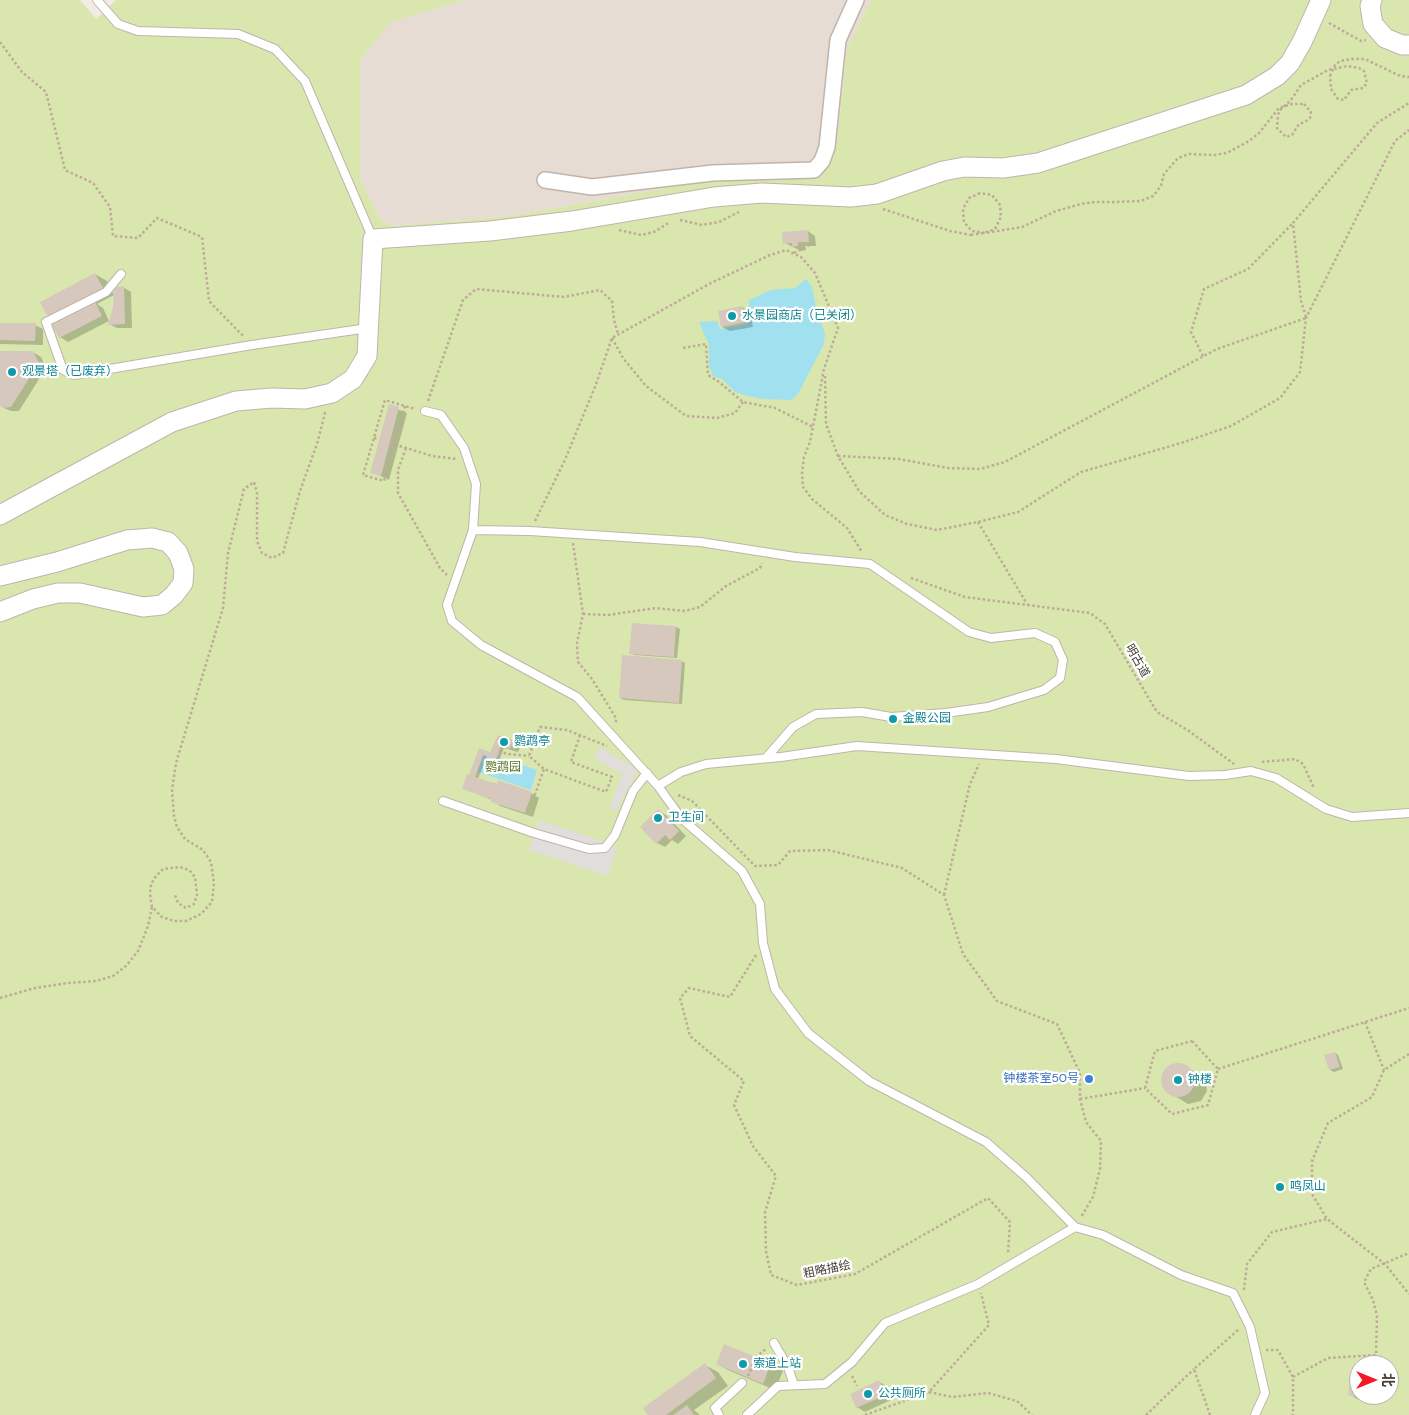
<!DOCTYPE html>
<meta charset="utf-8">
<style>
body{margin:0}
#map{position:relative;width:1409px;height:1415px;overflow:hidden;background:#f2ece5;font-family:"DM Sans","Noto Sans SC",sans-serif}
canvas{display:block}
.north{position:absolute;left:1349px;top:1355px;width:50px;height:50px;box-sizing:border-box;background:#fff;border:1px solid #b5b1ae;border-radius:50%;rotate:90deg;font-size:14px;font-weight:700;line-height:20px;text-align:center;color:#453b35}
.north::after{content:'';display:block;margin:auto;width:18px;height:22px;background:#f81725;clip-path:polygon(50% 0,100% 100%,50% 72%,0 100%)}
</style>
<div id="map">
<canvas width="1409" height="1415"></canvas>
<div class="north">北</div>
</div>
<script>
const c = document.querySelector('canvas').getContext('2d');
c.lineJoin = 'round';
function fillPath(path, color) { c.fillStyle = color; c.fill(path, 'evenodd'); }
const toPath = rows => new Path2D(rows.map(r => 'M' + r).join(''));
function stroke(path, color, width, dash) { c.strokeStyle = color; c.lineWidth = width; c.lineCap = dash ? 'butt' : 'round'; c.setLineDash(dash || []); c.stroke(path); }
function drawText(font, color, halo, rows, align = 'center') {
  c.font = font + ' "DM Sans","Noto Sans SC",sans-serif'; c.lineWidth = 4.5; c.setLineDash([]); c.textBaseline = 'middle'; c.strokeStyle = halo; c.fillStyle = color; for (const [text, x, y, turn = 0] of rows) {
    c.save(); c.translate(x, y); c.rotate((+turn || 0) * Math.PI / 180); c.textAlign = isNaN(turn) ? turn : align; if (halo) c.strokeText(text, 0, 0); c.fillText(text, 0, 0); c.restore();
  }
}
fillPath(toPath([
 [466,0,871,0,847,50,836,149,821,176,716,179,510,216,393,226,380,219,360,178,360,60,391,22]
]), '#e6dcd3');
fillPath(toPath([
 [0,0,80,0,96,19,116,0,466,0,391,22,360,60,360,178,380,219,393,226,510,216,716,179,821,176,836,149,847,49,871,0,1409,0,1409,1415,0,1415],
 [1359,1365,1389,1365,1389,1395,1359,1395]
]), '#d9e7ae');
fillPath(toPath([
 [600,747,638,770,616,811,609,808,622,774,594,758],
 [539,820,617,846,608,876,529,850]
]), '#e0ddda');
fillPath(toPath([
 [806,279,812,287,816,307,825,334,824,344,798,394,791,400,763,399,744,395,735,392,722,379,713,376,709,365,709,345,699,322,717,321,720,329,747,324,749,300,771,290,795,288],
 [484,755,495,759,496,756,537,770,531,790,478,772]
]), '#a1e0ef');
fillPath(toPath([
 [808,231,815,236,816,246,805,246,806,250,801,251,785,243],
 [95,274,107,281,114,295,123,287,131,292,132,328,117,328,109,324,114,307,114,295,97,304,103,308,109,321,68,342,60,337,58,322,49,317],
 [742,307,750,312,753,327,730,331,722,327],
 [0,324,35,325,43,329,43,345,0,344],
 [0,352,33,352,41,357,46,368,19,411,11,411,2,407,0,403],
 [389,406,407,413,389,480,372,472],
 [633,624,676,627,680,629,677,658,634,655,631,653],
 [681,661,685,663,682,704,624,700,620,698],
 [499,736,521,745,518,752,504,748,499,761,487,756,478,779,531,793,539,798,533,817,500,806,492,800,463,788,470,776,480,750,491,754],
 [658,811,666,815,686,836,678,844,672,840,665,847,657,843],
 [1335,1053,1338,1055,1343,1069,1334,1072,1330,1070],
 [1181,1064,1205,1078,1207,1091,1201,1101,1188,1104,1165,1090,1162,1077,1168,1067],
 [717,1364,770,1364,783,1371,775,1390,730,1371],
 [705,1365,718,1372,728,1386,694,1410,700,1415,649,1415],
 [1359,1379,1359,1395,1372,1395,1371,1402,1357,1399,1349,1394],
 [879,1382,887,1386,893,1399,865,1412,857,1407]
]), '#0003');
fillPath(toPath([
 [808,230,809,242,798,242,798,246,792,247,792,243,783,244,782,232],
 [95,273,103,288,48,317,40,302],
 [124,286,125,324,108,325,113,307,114,287],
 [95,302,102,316,59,338,51,324],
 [742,306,746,322,721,327,718,311],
 [0,323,36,323,35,341,0,340],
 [0,351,33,351,39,363,11,407,2,408,0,405],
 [389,404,399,407,381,476,370,473],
 [632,623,676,626,674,657,629,654],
 [622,655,682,660,679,703,619,698],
 [498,735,513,740,510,749,501,746,496,760,483,755,475,777,497,784,498,780,532,792,525,813,491,802,491,799,462,789,467,774,469,775,479,748,490,752],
 [658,809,679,831,670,840,665,835,656,844,640,827],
 [1335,1052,1340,1067,1329,1070,1324,1055],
 '1161 1080a17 17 0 1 1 34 0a17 17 0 1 1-34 0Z',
 [724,1344,771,1363,763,1384,716,1364],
 [705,1363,716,1378,666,1415,648,1415,643,1408],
 [1351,1376,1359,1377,1359,1395,1364,1395,1363,1398,1348,1395],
 [879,1380,886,1395,856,1408,850,1394],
 [687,1405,694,1415,673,1415]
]), '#d7c8be');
const service = toPath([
 [97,0,118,24,138,31,238,34,275,49,305,81,373,239],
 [121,274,106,292,46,322,63,370,74,375,252,345,368,328],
 [425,411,441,415,464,448,476,484,473,530,447,605,452,621,481,645,577,697,658,786,681,818,742,871,760,904,763,943,775,989,808,1033,869,1081,986,1142,1026,1177,1075,1227,1103,1235,1181,1275,1233,1293,1250,1327,1265,1393,1255,1415],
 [473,530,530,531,700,542,795,557,870,564,969,632,991,638,1035,633,1055,642,1063,660,1060,678,1044,690,988,707,946,713,891,717,862,712,816,714,793,727,766,758],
 [658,786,681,772,706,764,781,757,857,746,1056,759,1189,776,1225,775,1251,771,1276,778,1326,809,1352,817,1409,813],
 [443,801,534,833,589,849,605,848,615,835,633,791,647,773],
 [774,1343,788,1367,794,1385],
 [719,1415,715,1408,742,1383],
 [747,1415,778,1386,825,1384,852,1362,885,1323,978,1284,1075,1227]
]);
const minor = toPath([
 [545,180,592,187,713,173,814,170,822,161,827,147,838,40,856,0]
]);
const tertiary = toPath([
 [1372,0,1370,6,1373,24,1385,38,1402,45,1409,45],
 [0,515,172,422,236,401,272,398,305,399,332,393,353,379,367,356,373,239,490,231,572,221,714,197,762,193,851,197,877,194,943,171,964,167,1003,168,1038,163,1246,95,1277,76,1290,63,1302,42,1321,0],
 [0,576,57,562,127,540,152,538,168,542,178,553,184,569,183,583,174,595,162,605,143,607,80,593,58,593,33,599,0,612]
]);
stroke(service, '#c1b4ab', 10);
stroke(minor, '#c1b4ab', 18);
stroke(tertiary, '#c1b4ab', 21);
stroke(toPath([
 [1329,23,1361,41,1366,40],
 [0,42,22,72,46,92,65,170,93,183,110,207,113,236,138,238,157,218,202,237,209,301,244,337],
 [1330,76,1335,65,1340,61,1352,59,1365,59,1400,76,1409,77],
 [980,193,969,198,963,209,964,222,972,231,985,233,1022,227,1056,211,1081,204,1095,202,1114,202,1141,201,1153,196,1161,186,1164,174,1178,158,1189,154,1214,155,1227,153,1249,141,1259,133,1279,108,1292,104,1304,104],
 [883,209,950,231,971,235],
 [680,220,702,225,719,222,739,212],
 [619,230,641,235,654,232,670,222],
 [794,253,813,243],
 [1306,317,1301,301,1293,223,1377,123,1409,103],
 [612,338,623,358,646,386,686,416,717,418,735,413,743,402],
 [683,348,706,344,708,375,719,382,743,402,775,408,813,427],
 [1203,356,1191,332,1204,289,1248,269,1293,223],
 [825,376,826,424,838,456,859,491,885,515,907,524,937,530,978,522,1018,512,1081,472,1181,443,1231,426,1280,398,1300,372,1306,318,1395,141,1409,130],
 [428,401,463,300,476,289,564,297,600,290,612,301,614,320,618,334],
 [405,406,384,481,363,475,385,400,415,409],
 [374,438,379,439],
 [390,443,432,456,457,459],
 [406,448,398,470,398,493,440,568,447,575],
 [838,456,899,459,948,468,980,469,1005,462,1217,349,1306,318],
 [535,521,564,462,595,387,612,338,709,284,770,255,786,250,801,257,815,273,838,328,824,369,810,442,804,457,802,473,803,487,812,499,847,528,862,552],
 [978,522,1027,604],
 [573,543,583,614,577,643,578,662,592,679,616,718,616,724],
 [911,578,965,597,1090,613,1105,624,1157,712,1189,731,1234,764],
 [583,614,608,615,656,608,685,611,700,607,726,586,760,568,762,563],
 [580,735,571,762,612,777,606,792,544,769,529,756,540,727,567,730,607,746],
 [499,751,507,754,529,756],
 [1262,762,1295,759,1303,764,1314,788],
 [678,795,692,801,755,866,778,865,790,851,828,850,902,868,944,895,963,954,997,1001,1057,1024,1080,1073,1080,1099,1086,1122,1101,1141,1100,1169,1093,1197,1081,1217],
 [531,796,534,797,544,769],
 [944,895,970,784,979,764],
 [152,907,150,893,151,884,156,876,163,869,180,867,189,870,195,877,197,895,194,904,186,908,178,903,175,895],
 [756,955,730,997,689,988,680,998,690,1036,744,1081,734,1105,753,1146,776,1176,765,1212,766,1251,771,1275,797,1285,855,1274,988,1198,1010,1222,1008,1254],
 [0,998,35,988,68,983,96,981,113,976,126,966,138,951,148,926,152,907,162,917,174,921,186,921,201,914,212,902,214,883,211,862,203,850,185,839,177,827,174,816,172,790,176,763,223,608,228,553,244,489,254,482,257,493,257,541,262,553,272,558,283,553,300,491,317,444,325,413,327,411],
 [1365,1022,1384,1070],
 [1192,1041,1218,1069,1208,1105,1172,1114,1145,1088,1155,1051,1192,1041],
 [1409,1054,1384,1070,1372,1097,1328,1123,1312,1161,1312,1194,1327,1219,1385,1264,1409,1294],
 [1218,1069,1409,1008],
 [1080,1099,1145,1088],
 [1244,1290,1247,1264,1272,1232,1327,1219],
 [1266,1350,1278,1350,1293,1377,1293,1415],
 [748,1376,756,1357,767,1348],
 [852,1376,857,1386],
 [1293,1377,1328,1358,1376,1355,1377,1316,1373,1300,1364,1282,1371,1269,1409,1253],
 [929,1392,952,1397,988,1393,1017,1401,1032,1415],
 [865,1415,929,1392,989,1325,981,1293],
 [1146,1415,1194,1369],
 [1210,1415,1194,1369,1238,1330,1239,1328]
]), '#bfaa99', 2.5, [2.5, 2.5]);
stroke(service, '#fff', 8);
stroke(minor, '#fff', 15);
stroke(tertiary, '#fff', 19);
stroke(toPath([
 [1304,104,1311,112,1310,118,1305,122,1299,124,1292,135,1286,137,1277,128,1278,115,1280,110,1291,100,1301,85,1328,70,1347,66,1359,68,1364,71,1367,83,1363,88,1351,90,1344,100,1338,99,1331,89,1330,76],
 [971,235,984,233,995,229,1001,217,1000,205,992,195,980,193]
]), '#bfaa99', 2.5, [2.5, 2.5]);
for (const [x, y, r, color] of [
 [732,316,5,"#0f9aa8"],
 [12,372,5,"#0f9aa8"],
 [893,719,5,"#0f9aa8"],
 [504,742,5,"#0f9aa8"],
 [658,818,5,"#0f9aa8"],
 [1089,1079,5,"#3f7fe0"],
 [1178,1080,5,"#0f9aa8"],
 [1280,1187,5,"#0f9aa8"],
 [743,1364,5,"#0f9aa8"],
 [868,1394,5,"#0f9aa8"]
]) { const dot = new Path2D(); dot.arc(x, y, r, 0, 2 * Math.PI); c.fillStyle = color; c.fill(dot); stroke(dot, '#fff', 2); }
drawText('12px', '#0d838f', '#fff', [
 ["水景园商店（已关闭）",742,316],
 ["观景塔（已废弃）",22,372],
 ["金殿公园",903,719],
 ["鹦鹉亭",514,742],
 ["卫生间",668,818],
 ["钟楼",1188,1080],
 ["鸣凤山",1290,1187],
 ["索道上站",753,1364],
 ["公共厕所",878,1394]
], 'left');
drawText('12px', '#453b35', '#fff', [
 ["明古道",1137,661,60],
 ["粗略描绘",827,1270,-11]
]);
drawText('12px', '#567629', '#fff', [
 ["鹦鹉园",503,768]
]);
drawText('12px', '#366cbe', '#fff', [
 ["钟楼茶室50号",1079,1079]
], 'right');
</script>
